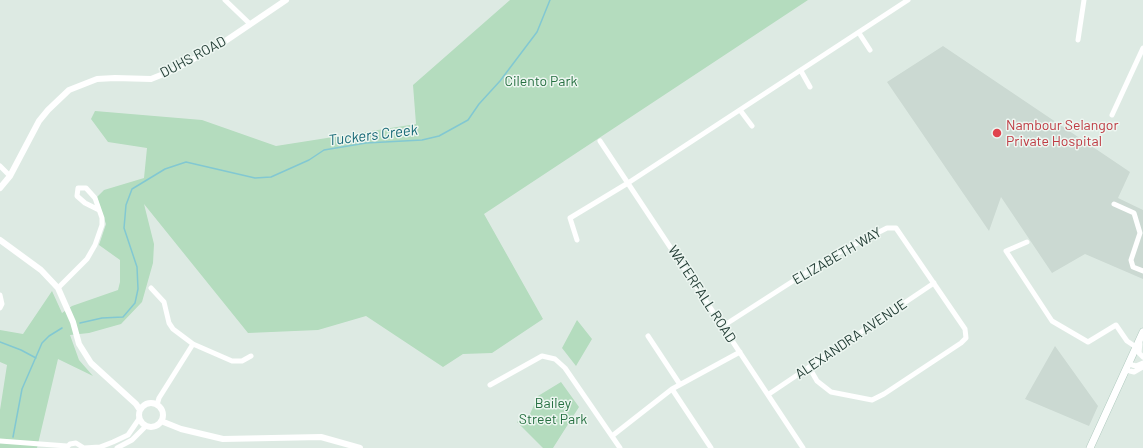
<!DOCTYPE html>
<style>
body{margin:0}
canvas{display:block;background:#ddeae3}
</style>
<canvas width="1143" height="448"></canvas>
<script>
const c = document.querySelector('canvas').getContext('2d');
c.lineJoin = 'round';
function fillPath(path, color) { c.fillStyle = color; c.fill(path, 'evenodd'); }
const toPath = rows => new Path2D(rows.map(r => 'M' + r).join(''));
function stroke(path, color, width, dash) { c.strokeStyle = color; c.lineWidth = width; c.lineCap = dash ? 'butt' : 'round'; c.setLineDash(dash || []); c.stroke(path); }
function drawText(font, color, halo, rows, align = 'center') {
  c.font = font + ' Barlow,sans-serif'; c.lineWidth = 3; c.setLineDash([]); c.textBaseline = 'middle'; c.strokeStyle = halo; c.fillStyle = color; for (const [text, x, y, turn = 0] of rows) {
    c.save(); c.translate(x, y); c.rotate((+turn || 0) * Math.PI / 180); c.textAlign = isNaN(turn) ? turn : align; if (halo) c.strokeText(text, 0, 0); c.fillText(text, 0, 0); c.restore();
  }
}
fillPath(toPath([
 [943,46,1130,172,1118,198,1143,210,1143,279,1085,254,1052,273,1001,197,989,231,887,82],
 [1055,346,1098,406,1089,426,1025,399]
]), '#cbd9d2');
fillPath(toPath([
 [510,0,808,0,484,214,543,319,492,353,463,354,443,367,366,316,318,330,248,333,144,204,154,244,153,263,142,302,121,324,89,333,70,335,79,360,93,376,58,359,37,448,0,448,0,410,7,365,0,362,0,330,23,334,52,291,62,313,72,306,118,290,120,282,120,260,99,245,106,224,97,197,104,190,144,178,147,148,108,142,91,119,95,111,202,120,276,146,416,124,413,85],
 [577,320,592,339,576,366,562,348],
 [561,382,579,407,553,448,543,448,517,422,530,414,538,396]
]), '#b4dcbe');
stroke(toPath([
 [80,323,102,318,123,317,135,303,138,289,137,267,124,228,126,205,132,189,165,169,186,162,255,178,271,177,309,160,324,150,366,143,422,140,439,136,468,120,479,104,500,81,537,32,550,0],
 [0,342,21,350,36,358],
 [13,437,22,389,42,343,49,336,62,328]
]), '#82c8d2', 1.5);
const secondary = toPath([
 [1090,448,1143,332]
]);
stroke(secondary, '#b0cabf', 8);
stroke(toPath([
 [225,0,250,24],
 [859,33,870,50],
 [1078,40,1084,0],
 [801,71,810,87],
 [740,110,752,126],
 [1112,115,1143,48],
 [600,141,803,448],
 [0,166,10,176],
 [1114,204,1134,213,1140,233,1131,260,1133,267,1143,271],
 [577,240,570,218,628,183,908,0],
 [1027,242,1006,251,1052,321,1088,342,1116,325,1127,341,1136,347],
 [58,288,87,259,95,245,102,225,102,218,95,198,86,188,78,188,77,196,85,203,99,210],
 [151,288,164,302,169,323,173,329,193,344,232,361,242,361,251,356],
 [0,295,2,304,0,308],
 [723,326,832,256,887,228,896,228,965,329,966,338,961,343,884,394,872,400,831,392,817,381,809,367],
 [648,336,679,383],
 [1140,342,1139,353,1143,357],
 [1129,364,1136,366,1143,363],
 [1126,370,1134,372,1143,367],
 [490,385,542,356,555,359,565,368,620,448],
 [672,389,711,448],
 [769,394,934,283],
 [157,405,159,398,193,344],
 [612,436,672,389,740,352],
 [0,441,67,446],
 [66,448,70,444,76,443,84,448],
 [84,448,100,447,113,442,128,435,139,419],
 [117,448,132,440,146,426]
]), '#fff', 5);
stroke(toPath([
 [0,188,10,176,39,121,48,110,69,90,97,79,115,78,151,79,176,69,224,42,286,0],
 [0,240,41,270,58,288,73,322,79,344,91,363,136,404,140,410],
 '139 415a12 12 0 1 1 24 0a12 12 0 1 1-24 0Z',
 [161,421,181,429,223,439,321,437,360,448]
]), '#fff', 6);
stroke(secondary, '#fff', 7);
for (const [x, y, r, color] of [
 [997,133,5,"#e0444e"]
]) { const dot = new Path2D(); dot.arc(x, y, r, 0, 2 * Math.PI); c.fillStyle = color; c.fill(dot); stroke(dot, '#edf6f1', 1.5); }
drawText('14px', '#1e3931', '#edf6f1', [
 ["DUHS ROAD",193,57,-28],
 ["ELIZABETH WAY",837,256,-30],
 ["WATERFALL ROAD",702,294,57],
 ["ALEXANDRA AVENUE",851,339,-34]
]);
drawText('14px', '#277142', '#edf6f1', [
 ["Cilento Park",541,81],
 ["Bailey",553,403],
 ["Street Park",553,419]
]);
drawText('14px', '#be3a42', '#edf6f1', [
 ["Nambour Selangor",1006,125],
 ["Private Hospital",1006,141]
], 'left');
drawText('italic 15px', '#176976', '#edf6f1', [
 ["Tuckers Creek",373,135,-7]
]);
</script>
